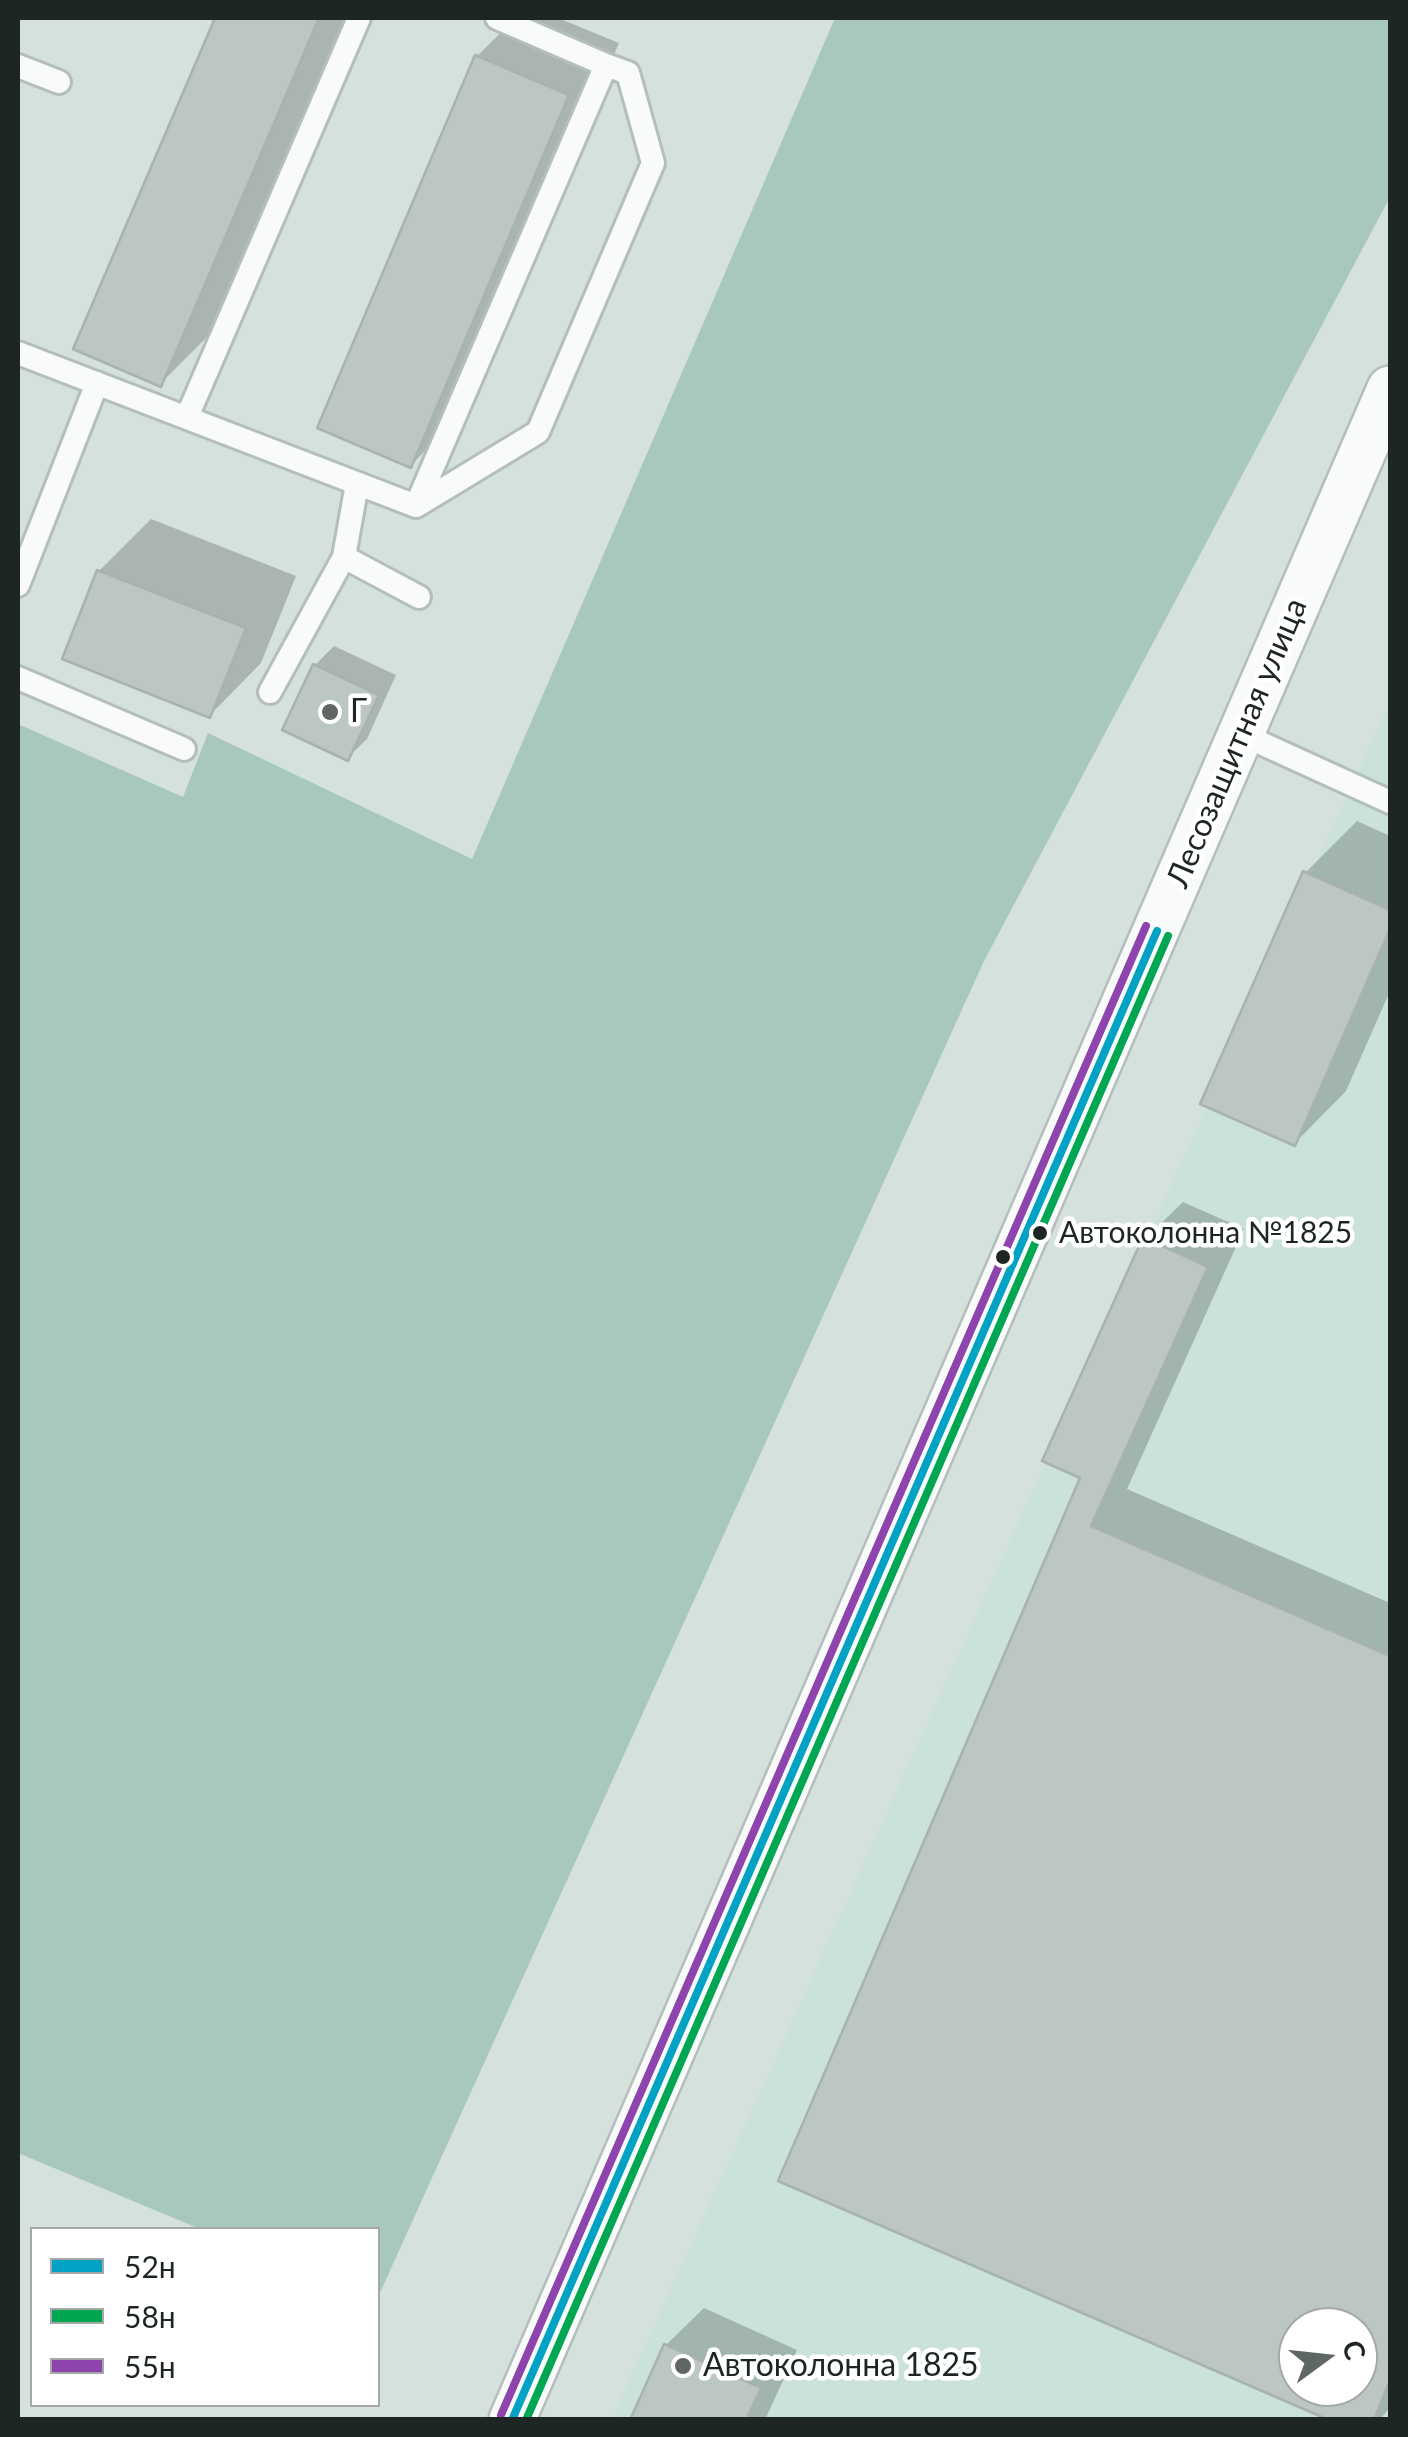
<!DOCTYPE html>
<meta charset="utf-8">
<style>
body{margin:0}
#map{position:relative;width:1408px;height:2437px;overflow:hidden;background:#d5e1dd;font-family:Lato,sans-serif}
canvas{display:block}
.frame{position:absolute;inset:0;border:20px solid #1e2623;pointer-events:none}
.legend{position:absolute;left:30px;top:2227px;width:350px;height:180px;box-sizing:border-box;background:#fff;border:2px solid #a5a8a7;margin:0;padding:12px 18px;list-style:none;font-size:30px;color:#1e2623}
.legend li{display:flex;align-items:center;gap:20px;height:50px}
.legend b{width:50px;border:2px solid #a5a8a7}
.north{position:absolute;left:1278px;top:2307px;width:100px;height:100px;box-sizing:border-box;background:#fff;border:2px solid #a5a8a7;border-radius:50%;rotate:75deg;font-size:28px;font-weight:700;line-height:40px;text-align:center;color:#1e2623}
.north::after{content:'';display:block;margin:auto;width:35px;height:45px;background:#5e6764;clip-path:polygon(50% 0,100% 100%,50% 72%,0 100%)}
</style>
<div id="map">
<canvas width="1408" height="2437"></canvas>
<div class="frame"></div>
<ul class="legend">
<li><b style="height:12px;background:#02a2c5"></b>52н</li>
<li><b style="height:12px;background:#00a651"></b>58н</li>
<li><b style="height:12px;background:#8e44ad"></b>55н</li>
</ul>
<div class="north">С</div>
</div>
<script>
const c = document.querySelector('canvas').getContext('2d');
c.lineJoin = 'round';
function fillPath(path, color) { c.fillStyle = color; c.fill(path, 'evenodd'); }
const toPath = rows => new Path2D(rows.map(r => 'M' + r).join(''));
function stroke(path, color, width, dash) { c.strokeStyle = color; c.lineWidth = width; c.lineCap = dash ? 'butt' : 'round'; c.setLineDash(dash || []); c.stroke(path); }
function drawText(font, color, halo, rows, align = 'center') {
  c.font = font + ' Lato,sans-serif'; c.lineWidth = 9; c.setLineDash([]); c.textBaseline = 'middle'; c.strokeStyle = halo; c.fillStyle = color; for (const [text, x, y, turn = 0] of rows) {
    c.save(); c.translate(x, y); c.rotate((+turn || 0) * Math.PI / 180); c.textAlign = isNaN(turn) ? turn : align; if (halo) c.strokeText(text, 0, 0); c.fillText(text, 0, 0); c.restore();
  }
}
fillPath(toPath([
 [1390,702,1390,2419,612,2419],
 [1298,2327,1358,2327,1358,2387,1298,2387]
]), '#cae2d9');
fillPath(toPath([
 [835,18,1390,18,1390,197,984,961,378,2297,378,2230,200,2229,18,2153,18,724,183,797,208,733,472,859]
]), '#a8c8bd');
fillPath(toPath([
 [217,18,346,18,212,332,160,384,76,348],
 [516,18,558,18,619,43,462,414,411,465,477,56],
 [151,519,296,576,261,663,210,715,99,571],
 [334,646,396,675,367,739,347,758,315,665],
 [1357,821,1390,836,1390,991,1346,1091,1295,1143,1305,873],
 [1183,1202,1244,1229,1127,1489,1390,1603,1390,2408,1379,2420,1336,2420,781,2180,1083,1477,1145,1239],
 [1298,2327,1358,2327,1358,2387,1298,2387],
 [704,2308,797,2350,765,2420,632,2420,666,2345]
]), '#0003');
const building = toPath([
 [215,18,319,18,161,387,73,349,215,18],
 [475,55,569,95,411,468,317,428,475,55],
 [97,570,246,628,210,718,62,659,97,570],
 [313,664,379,695,348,761,282,730,313,664],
 [1303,871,1390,910,1390,929,1295,1146,1200,1104,1303,871],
 [1143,1237,1208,1267,1091,1526,1390,1656,1390,2380,1374,2420,1329,2420,778,2181,1080,1478,1042,1461,1143,1237],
 [1298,2327,1358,2327,1358,2387,1298,2387,1298,2327],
 [664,2344,761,2388,746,2420,630,2420,664,2344]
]);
fillPath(building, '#bcc7c3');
stroke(building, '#a8b2ae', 2.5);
const service = toPath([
 [18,66,59,82],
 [18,353,416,506,606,65,497,18],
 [187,417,359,18],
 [357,484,344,557,419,597],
 [416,506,538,432,653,163,628,73,606,65],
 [18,585,97,383],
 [18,678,184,749],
 [270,692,344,557],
 [1241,734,1390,802]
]);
const minor = toPath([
 [512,2420,1390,389]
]);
stroke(service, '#b4beba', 28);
stroke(minor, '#b4beba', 50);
stroke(service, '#f9fafa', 22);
stroke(minor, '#f9fafa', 45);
stroke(toPath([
 [512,2420,1157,931]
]), '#02a2c5', 8);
stroke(toPath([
 [526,2420,1168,936]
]), '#00a651', 8);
stroke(toPath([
 [501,2415,1146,926]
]), '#8e44ad', 8);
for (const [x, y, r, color] of [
 [330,712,10,"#5e6764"],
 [1040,1233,9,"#1e2623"],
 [1003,1257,9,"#1e2623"],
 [683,2366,10,"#5e6764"]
]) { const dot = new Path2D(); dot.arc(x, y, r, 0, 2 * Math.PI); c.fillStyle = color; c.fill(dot); stroke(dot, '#fff', 4); }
drawText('30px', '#1e2623', '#fff', [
 ["Автоколонна №1825",1059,1233]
], 'left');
drawText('32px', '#1e2623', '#fff', [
 ["Г",350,712],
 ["Автоколонна 1825",703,2366]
], 'left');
drawText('32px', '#1e2623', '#fff', [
 ["Лесозащитная улица",1237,743,-67]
]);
</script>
